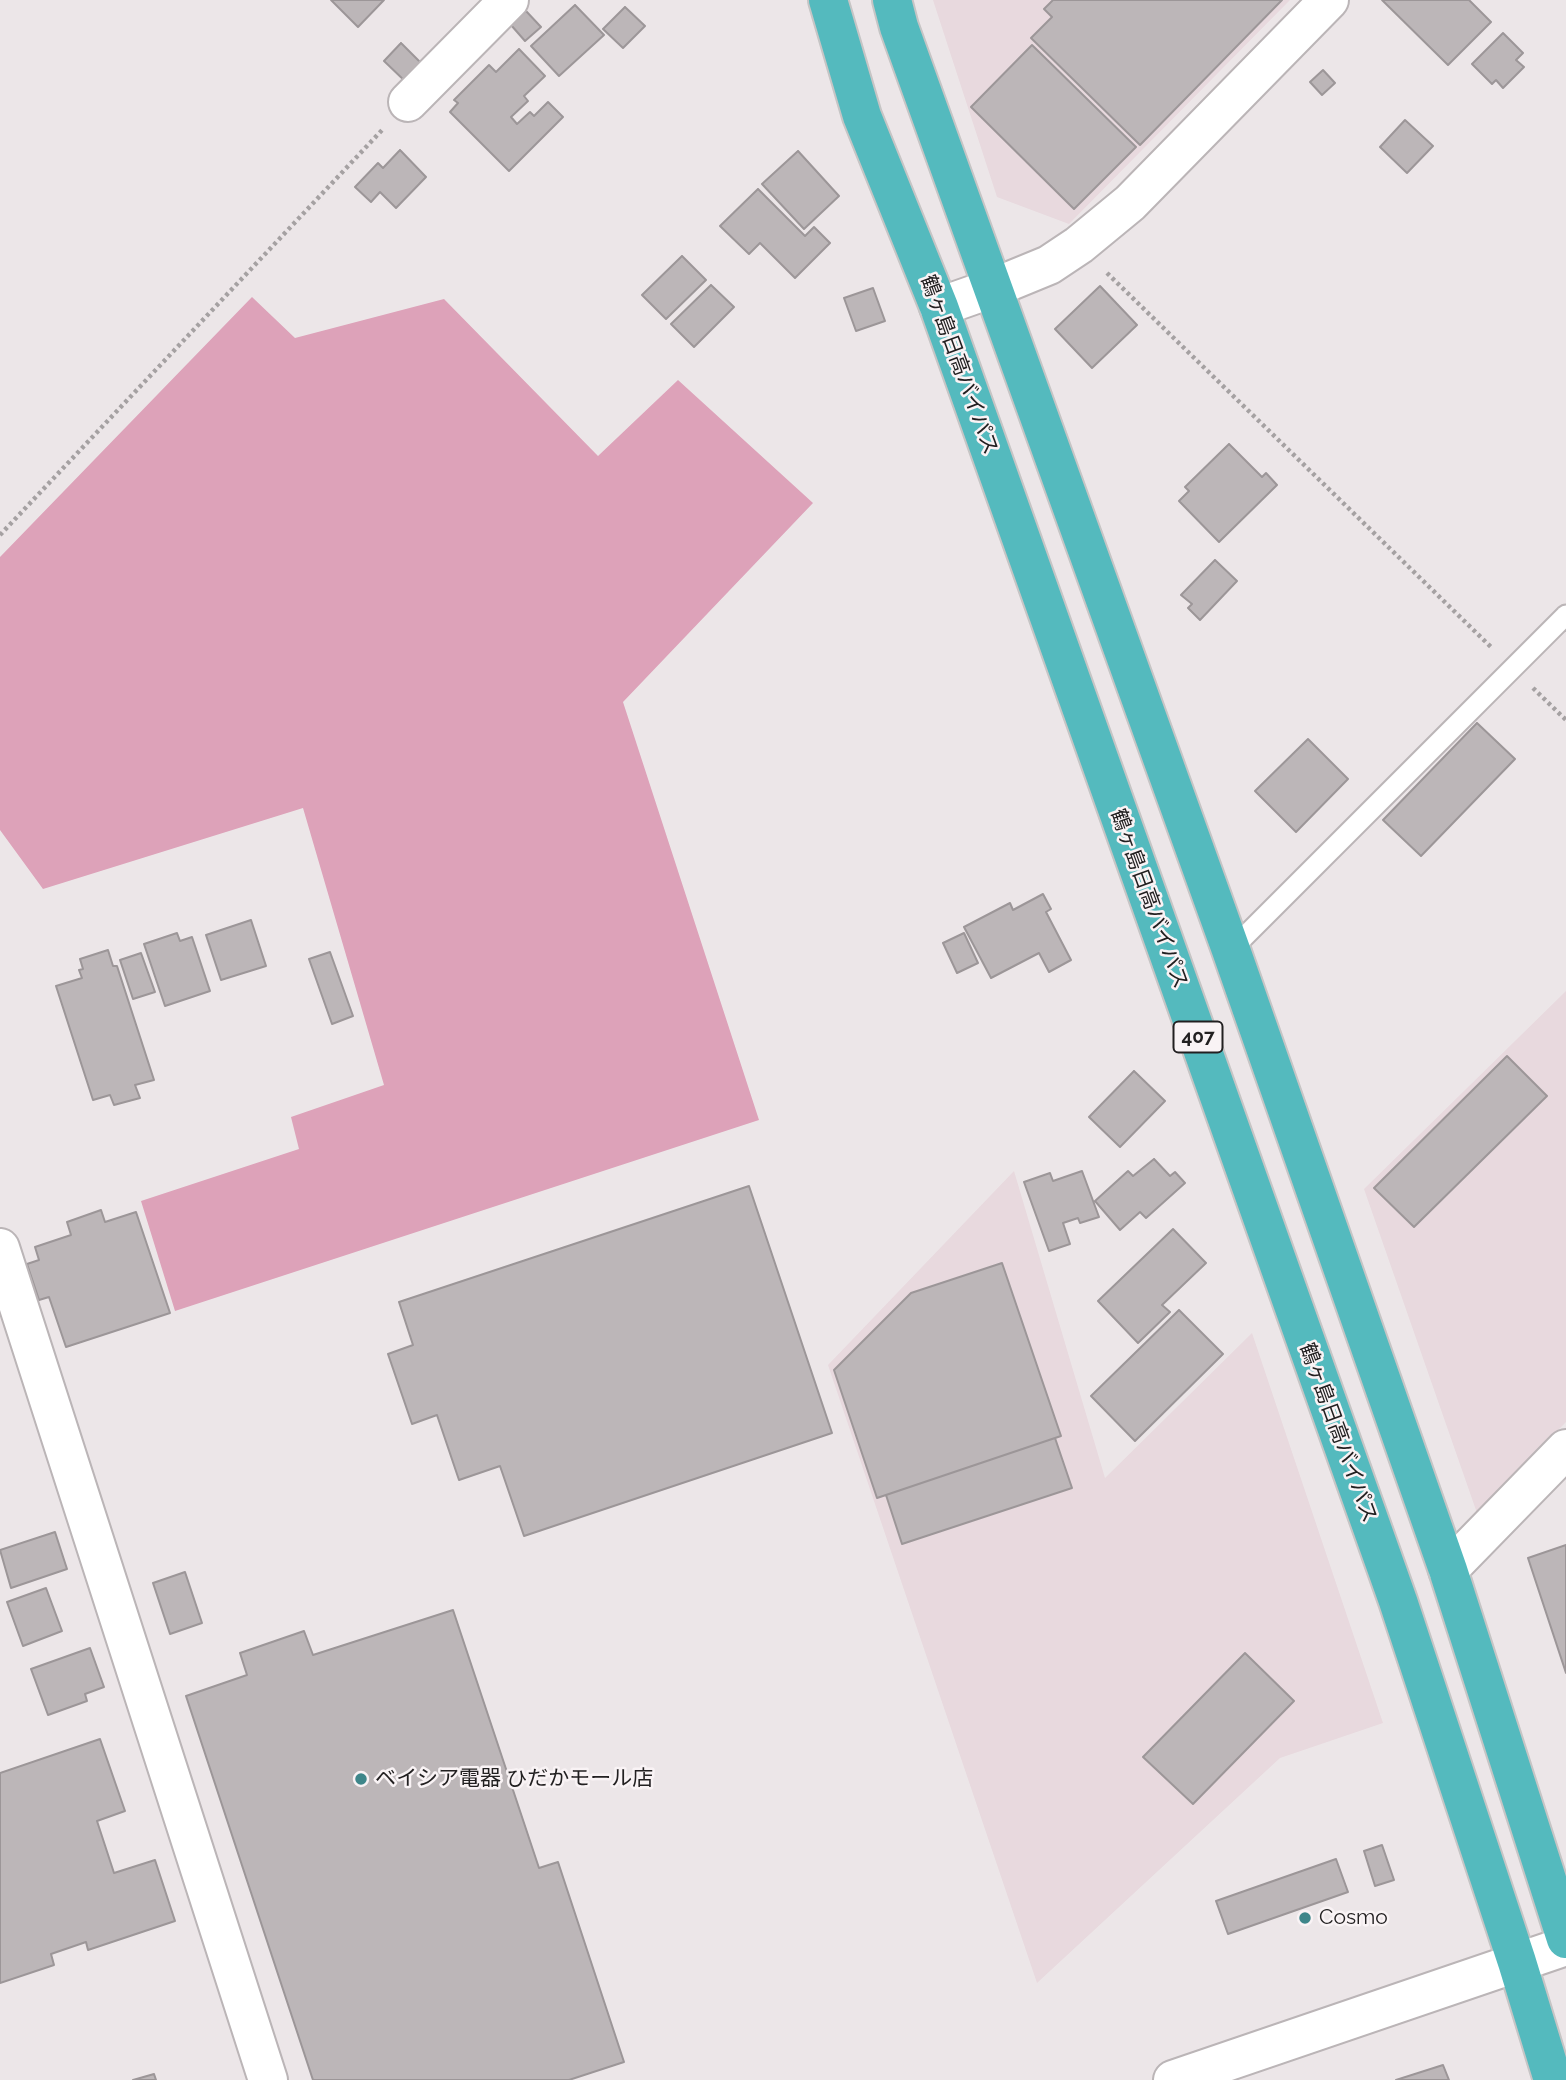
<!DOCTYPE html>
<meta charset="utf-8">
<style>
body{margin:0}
canvas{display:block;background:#ece6e8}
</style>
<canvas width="1566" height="2080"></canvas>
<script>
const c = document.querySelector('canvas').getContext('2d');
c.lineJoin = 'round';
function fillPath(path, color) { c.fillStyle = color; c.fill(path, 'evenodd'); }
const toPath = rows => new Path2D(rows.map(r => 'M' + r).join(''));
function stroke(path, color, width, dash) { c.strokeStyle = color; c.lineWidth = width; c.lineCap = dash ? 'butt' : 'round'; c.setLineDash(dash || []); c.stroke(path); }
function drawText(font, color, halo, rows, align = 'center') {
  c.font = font + ' Raleway,"Noto Sans JP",sans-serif'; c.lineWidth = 5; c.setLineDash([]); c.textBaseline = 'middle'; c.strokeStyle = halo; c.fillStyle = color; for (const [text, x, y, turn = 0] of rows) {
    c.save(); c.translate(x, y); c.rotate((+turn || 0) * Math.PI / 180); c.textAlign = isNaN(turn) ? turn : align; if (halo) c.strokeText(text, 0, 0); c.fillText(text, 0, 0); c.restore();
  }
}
fillPath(toPath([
 [933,0,1290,0,1069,224,997,197],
 [1566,991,1566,1422,1477,1513,1364,1189],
 [1014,1171,1105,1478,1252,1333,1383,1723,1280,1758,1037,1983,828,1365]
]), '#e8d9de');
fillPath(toPath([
 [252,297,295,338,444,299,598,456,678,380,813,503,623,702,759,1120,175,1311,141,1201,299,1149,291,1117,384,1085,303,808,43,889,0,830,0,557]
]), '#dda2b9');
const building = toPath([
 [331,0,384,0,358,27,331,0],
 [1053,0,1282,0,1140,145,1031,38,1052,17,1044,9,1053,0],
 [1382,0,1469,0,1491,22,1448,65,1382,0],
 [575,5,604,35,559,76,531,46,575,5],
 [625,7,645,26,623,48,603,29,625,7],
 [526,11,541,27,525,41,511,25,526,11],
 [1503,33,1523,53,1516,60,1524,67,1503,88,1496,80,1492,84,1472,64,1503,33],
 [401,43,425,67,408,84,384,61,401,43],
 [1032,45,1136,147,1074,209,971,107,1032,45],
 [519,49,545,76,524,96,528,101,511,117,517,124,530,112,534,116,548,102,563,117,509,171,450,112,458,103,454,100,489,65,496,72,519,49],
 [1323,70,1335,83,1322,95,1310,82,1323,70],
 [1405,120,1433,146,1407,173,1380,147,1405,120],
 [400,150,426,177,396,208,380,192,371,202,355,187,378,163,383,168,400,150],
 [798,151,839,196,804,229,762,184,798,151],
 [758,189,805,236,814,227,830,243,795,278,760,243,749,254,720,226,758,189],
 [682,256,706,280,666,319,642,295,682,256],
 [711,285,734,307,694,347,671,324,711,285],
 [1100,286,1137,325,1092,368,1055,329,1100,286],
 [873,288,885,321,856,331,844,298,873,288],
 [1229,444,1262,477,1266,473,1277,485,1219,542,1179,501,1189,491,1185,487,1229,444],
 [1215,560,1237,581,1200,620,1188,608,1192,604,1181,595,1215,560],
 [1477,723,1515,759,1421,856,1383,820,1477,723],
 [1308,739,1348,779,1296,832,1255,791,1308,739],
 [1043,894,1051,909,1046,912,1071,960,1049,972,1039,953,991,978,964,927,1010,903,1013,910,1043,894],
 [251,920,266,966,221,980,206,935,251,920],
 [177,933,180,941,192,937,210,991,165,1006,144,944,177,933],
 [964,933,978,963,957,973,943,943,964,933],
 [108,950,113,966,117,966,154,1080,135,1085,140,1098,114,1105,110,1095,93,1100,56,986,82,978,79,970,83,969,80,959,108,950],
 [330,952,353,1016,332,1024,309,959,330,952],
 [141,953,155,992,133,999,120,960,141,953],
 [1507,1056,1547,1096,1414,1227,1374,1188,1507,1056],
 [1134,1071,1165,1101,1120,1147,1089,1117,1134,1071],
 [1154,1159,1170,1176,1175,1172,1185,1183,1146,1218,1140,1212,1120,1230,1095,1201,1128,1171,1133,1176,1154,1159],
 [1082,1171,1099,1217,1080,1223,1078,1218,1063,1223,1070,1244,1049,1251,1024,1182,1050,1173,1053,1181,1082,1171],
 [749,1186,832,1433,524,1536,500,1466,459,1480,437,1415,412,1424,388,1354,413,1345,399,1302,749,1186],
 [101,1210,105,1222,136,1212,170,1313,66,1347,49,1297,39,1300,27,1264,39,1260,35,1247,71,1235,67,1222,101,1210],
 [1173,1229,1206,1263,1162,1305,1170,1312,1138,1343,1098,1301,1173,1229],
 [1002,1263,1061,1436,877,1498,834,1370,911,1293,1002,1263],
 [1179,1310,1223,1354,1135,1441,1091,1396,1179,1310],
 [1055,1438,1072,1488,902,1544,886,1495,1055,1438],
 [55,1532,67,1569,11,1588,0,1550,55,1532],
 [1566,1545,1566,1673,1528,1558,1566,1545],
 [185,1572,202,1623,170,1634,153,1583,185,1572],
 [46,1588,62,1631,23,1646,7,1602,46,1588],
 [453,1610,539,1868,558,1862,624,2062,569,2080,313,2080,186,1696,247,1675,240,1653,304,1631,313,1655,453,1610],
 [90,1648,104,1687,85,1694,87,1701,48,1715,31,1669,90,1648],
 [1245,1653,1294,1701,1193,1804,1143,1757,1245,1653],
 [100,1739,125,1811,97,1821,114,1873,155,1860,175,1921,88,1950,86,1942,51,1954,54,1965,0,1983,0,1773,100,1739],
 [1382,1845,1394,1880,1375,1886,1364,1851,1382,1845],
 [1336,1859,1348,1892,1228,1934,1216,1901,1336,1859],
 [1443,2065,1449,2080,1396,2080,1443,2065],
 [154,2074,156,2080,133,2080,154,2074]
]);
fillPath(building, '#bcb6b8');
stroke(building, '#9c9698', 2);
const service = toPath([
 [1231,950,1566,615]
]);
const minor = toPath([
 [408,102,509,0],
 [939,307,993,288,1049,265,1079,245,1130,203,1329,0],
 [0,1248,268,2080],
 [1448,1570,1566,1449]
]);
const tertiary = toPath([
 [1173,2080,1566,1946]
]);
const trunk = toPath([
 [828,0,862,116,939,307,1398,1601,1517,1962,1553,2080],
 [892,0,899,27,1231,950,1448,1570,1566,1939]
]);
stroke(service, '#bbb5b7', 23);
stroke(minor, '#bbb5b7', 42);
stroke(tertiary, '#bbb5b7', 42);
stroke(trunk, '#c6c5c5', 42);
stroke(toPath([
 [1107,273,1492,648],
 [0,535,384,128],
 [1533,688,1566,720]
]), '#a5a1a2', 4.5, [3.5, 3.5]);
stroke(service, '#fff', 19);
stroke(minor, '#fff', 38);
stroke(tertiary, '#fff', 38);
stroke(trunk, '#54babe', 38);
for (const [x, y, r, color] of [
 [361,1779,7,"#3e868a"],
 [1305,1918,7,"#3e868a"]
]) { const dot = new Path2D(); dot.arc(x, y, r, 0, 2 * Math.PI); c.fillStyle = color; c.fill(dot); stroke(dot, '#f9f3f5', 2.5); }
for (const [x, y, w] of [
 [1198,1037,49]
]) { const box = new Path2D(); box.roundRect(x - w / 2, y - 15.5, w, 31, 5); c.fillStyle = '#f9f3f5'; c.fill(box); stroke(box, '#222021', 2); }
drawText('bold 19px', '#222021', null, [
 ["407",1198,1037]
]);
drawText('21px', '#222021', '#f9f3f5', [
 ["鶴ヶ島日高バイパス",959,365,70],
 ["鶴ヶ島日高バイパス",1149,899,70],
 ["鶴ヶ島日高バイパス",1338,1433,70]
]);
drawText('21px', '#222021', '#f9f3f5', [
 ["ベイシア電器 ひだかモール店",375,1779],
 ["Cosmo",1319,1918]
], 'left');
</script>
